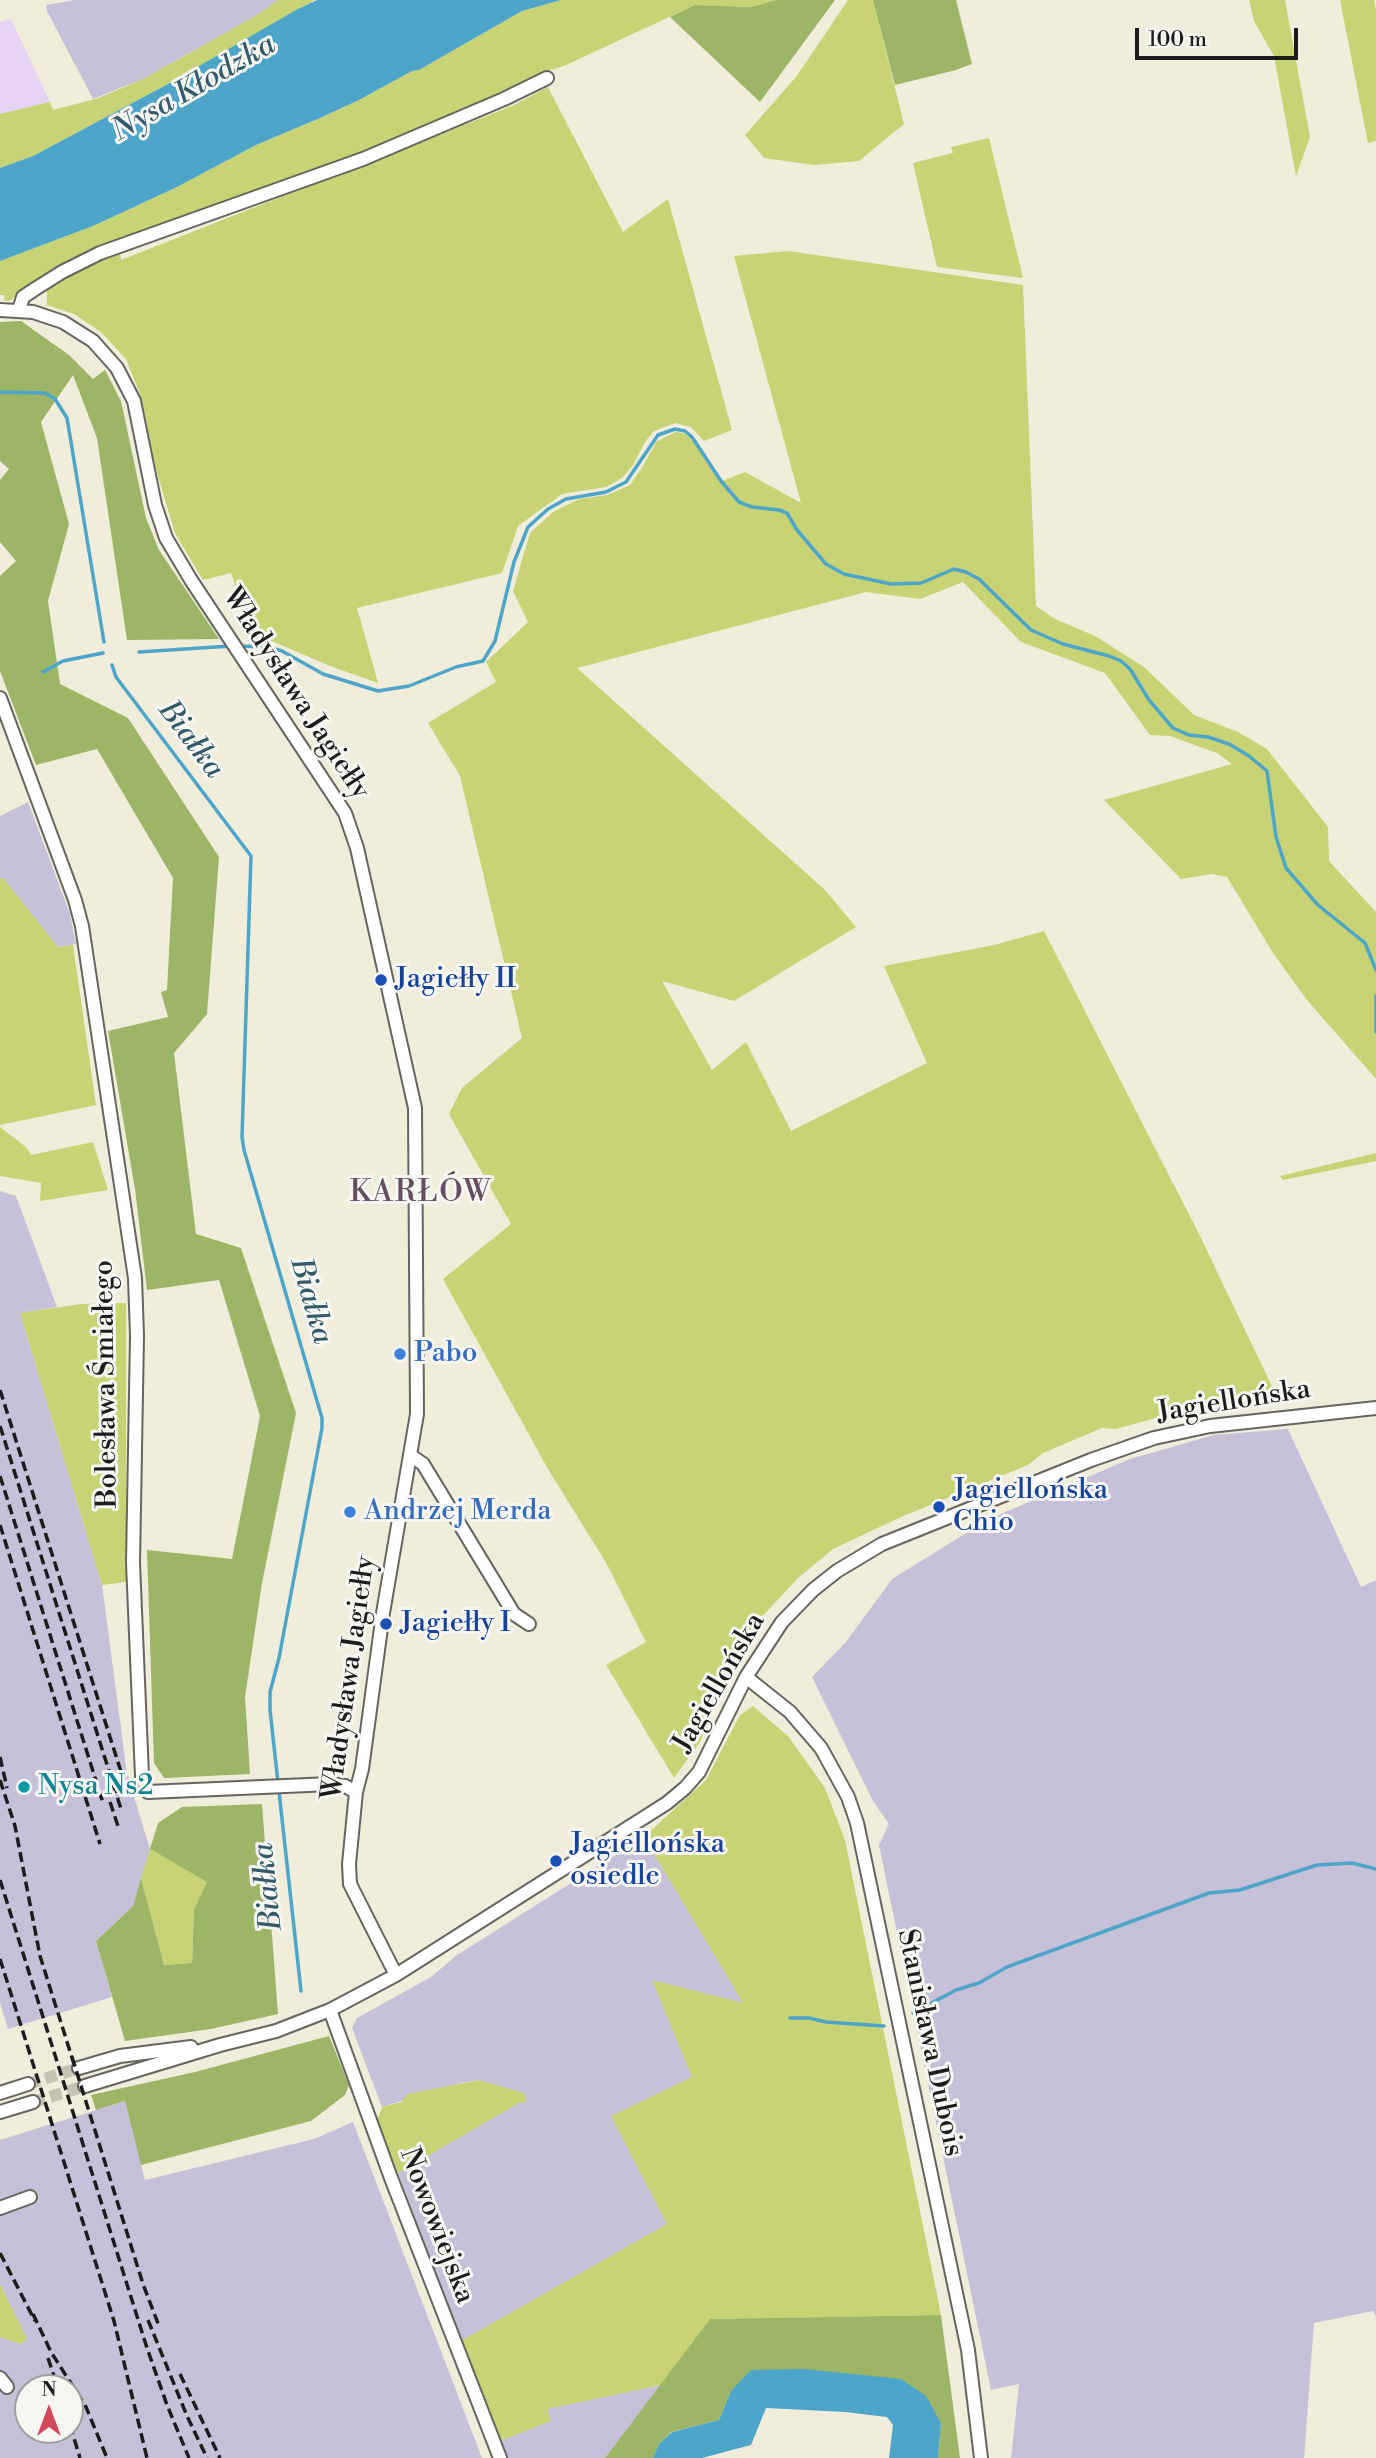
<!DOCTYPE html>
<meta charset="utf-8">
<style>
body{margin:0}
#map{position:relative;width:1376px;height:2458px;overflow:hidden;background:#f0eddb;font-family:"Libre Bodoni",serif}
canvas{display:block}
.north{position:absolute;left:14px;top:2374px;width:70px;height:70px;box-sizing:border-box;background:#f6f6f2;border:2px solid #9f9f9c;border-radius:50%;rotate:0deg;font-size:19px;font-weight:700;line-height:28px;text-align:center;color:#1c1c1c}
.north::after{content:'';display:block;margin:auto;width:24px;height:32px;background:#d1495b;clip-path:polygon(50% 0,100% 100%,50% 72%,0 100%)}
.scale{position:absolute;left:1135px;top:28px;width:163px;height:32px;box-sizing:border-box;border:4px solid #1c1c1c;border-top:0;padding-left:9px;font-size:21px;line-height:24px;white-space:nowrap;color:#1c1c1c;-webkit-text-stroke:5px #f6f6f2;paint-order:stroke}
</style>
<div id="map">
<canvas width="1376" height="2458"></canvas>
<div class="north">N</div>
<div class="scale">100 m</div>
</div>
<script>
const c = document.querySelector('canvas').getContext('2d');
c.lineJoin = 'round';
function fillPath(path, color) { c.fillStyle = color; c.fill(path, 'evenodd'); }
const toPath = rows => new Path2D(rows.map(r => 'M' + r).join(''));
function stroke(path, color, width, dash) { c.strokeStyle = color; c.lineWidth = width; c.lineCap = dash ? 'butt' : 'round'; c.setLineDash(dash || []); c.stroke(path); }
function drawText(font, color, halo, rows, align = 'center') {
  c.font = font + ' "Libre Bodoni",serif'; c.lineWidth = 6; c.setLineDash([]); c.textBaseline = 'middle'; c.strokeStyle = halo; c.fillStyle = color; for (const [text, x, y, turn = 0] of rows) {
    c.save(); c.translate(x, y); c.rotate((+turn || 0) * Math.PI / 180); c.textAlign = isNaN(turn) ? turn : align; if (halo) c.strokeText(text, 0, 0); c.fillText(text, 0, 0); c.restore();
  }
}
fillPath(toPath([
 [11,19,50,102,0,114,0,22]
]), '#e5d3f1');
fillPath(toPath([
 [75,0,278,0,257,15,143,79,93,99,47,11,46,5],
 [28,802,70,914,76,944,58,947,4,879,0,878,0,816],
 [0,1191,16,1196,57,1307,20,1313,102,1585,127,1774,150,1849,133,1906,96,1941,112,1997,8,2029,0,2003],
 [1288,1429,1361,1587,1376,1580,1376,2316,1373,2311,1314,2323,1304,2458,1011,2458,1019,2384,991,2390,879,1845,889,1824,873,1801,812,1677,846,1642,892,1579,989,1519,1130,1459,1214,1435],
 [644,1837,744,2004,692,2078,611,2116,667,2224,461,2341,398,2173,519,2103,526,2102,524,2094,479,2080,460,2083,382,2107,352,2028,357,2018,431,1977,457,1955],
 [125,2101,145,2180,314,2139,353,2122,482,2458,0,2458,0,2337,20,2344,27,2339,0,2284,0,2140],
 [28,2388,70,2388,70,2430,28,2430],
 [661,2385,605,2458,507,2458,500,2441,550,2421,546,2409]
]), '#c7c0d9');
fillPath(toPath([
 [278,0,315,0,168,84,33,156,0,168,0,114,50,102,53,110,99,98,143,79,179,59,257,15],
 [561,0,776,0,751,7,695,5,566,65,540,74,517,88,439,119,353,157,89,253,31,283,11,300,5,301,4,295,0,295,0,261,93,226,177,187,256,145,320,118,359,100,412,71,419,70,522,11],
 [848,0,873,0,904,124,859,161,814,165,764,158,745,135,796,77],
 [1249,0,1285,0,1310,137,1296,176,1274,56,1254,21],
 [1340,0,1374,0,1376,10,1376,141,1368,143],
 [548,87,623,232,668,199,732,430,704,441,691,427,675,423,654,431,645,442,633,465,622,478,606,487,562,494,518,526,502,573,357,608,378,683,330,666,253,633,231,573,203,580,175,533,156,470,140,394,126,359,101,332,74,314,47,305,47,288,97,260,120,252,121,260,512,106],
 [989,138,1023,278,937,267,913,163,953,153,951,147],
 [788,251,1023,285,1036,606,1055,619,1095,636,1144,667,1194,715,1238,732,1267,749,1328,827,1329,861,1376,912,1376,1079,1307,1000,1273,953,1227,877,1212,874,1181,879,1104,800,1232,764,1217,753,1170,736,1150,735,1105,673,1021,642,963,582,920,599,866,592,577,668,825,890,856,927,734,1001,662,981,712,1070,746,1042,791,1131,927,1063,884,966,994,945,1044,931,1199,1234,1278,1399,1196,1407,1116,1429,1102,1428,1043,1453,1028,1465,901,1517,833,1549,798,1578,759,1620,725,1681,700,1742,674,1778,606,1665,646,1642,608,1566,548,1469,443,1279,511,1224,449,1114,462,1088,522,1038,460,776,428,723,496,682,486,662,528,622,513,591,530,533,553,512,579,499,607,495,630,485,643,466,656,442,675,432,684,433,691,438,720,482,745,472,801,503,734,256],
 [0,878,4,879,58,947,73,945,96,1105,0,1125],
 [0,1127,26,1147,31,1155,93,1142,108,1190,40,1201,41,1183,0,1176],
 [1376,1153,1376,1161,1283,1180,1280,1176],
 [126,1303,126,1582,102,1585,20,1313,81,1304],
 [753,1706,788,1736,825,1788,845,1840,941,2315,710,2319,661,2385,547,2409,551,2421,500,2441,461,2341,667,2224,611,2116,692,2077,652,1980,743,2003,644,1837,706,1780,740,1715],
 [150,1849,208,1882,194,1910,192,1963,164,1965,141,1878],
 [479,2080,524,2093,526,2102,519,2103,398,2173,377,2121,382,2107,402,2102,407,2094],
 [0,2284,27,2339,20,2344,0,2337]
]), '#c7d374');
fillPath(toPath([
 [776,0,835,0,760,102,670,17,695,5,751,7],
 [873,0,956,0,972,64,956,70,895,85],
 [21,321,69,355,93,379,105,370,121,401,146,518,159,550,219,639,127,640,97,438,73,375,41,422,69,524,48,601,60,684,128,718,219,857,207,1014,174,1053,196,1234,241,1248,296,1413,262,1583,245,1697,250,1774,164,1778,154,1763,147,1550,232,1559,260,1416,219,1280,147,1290,135,1189,108,1031,168,1017,161,992,167,990,173,878,97,749,36,765,0,671,0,576,16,561,0,542,0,480,9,469,0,461,0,322],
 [262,1804,278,2014,211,2029,125,2041,96,1941,133,1906,141,1878,164,1965,192,1963,194,1910,207,1882,150,1849,158,1823,182,1807],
 [329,2036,349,2085,345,2095,311,2121,141,2165,125,2101,96,2110,91,2095,195,2072],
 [941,2315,960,2458,938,2458,941,2423,731,2391,719,2420,671,2432,659,2444,653,2458,605,2458,710,2319]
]), '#9db566');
fillPath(toPath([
 [317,0,561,0,522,11,419,70,412,71,359,100,320,118,256,145,177,187,93,226,0,261,0,168,33,156,168,84,296,10],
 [804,2369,901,2379,926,2396,941,2423,938,2458,889,2458,893,2425,887,2417,845,2412,766,2408,751,2445,702,2458,653,2458,659,2444,672,2432,719,2420,731,2391,751,2370]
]), '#4da5ca');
stroke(toPath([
 [0,392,45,393,55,399,67,418,104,642],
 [239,646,268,647,282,651,323,674,378,691,409,686,456,667,483,661,495,641,514,562,528,527,548,509,566,499,606,492,626,482,658,435,675,429,685,431,692,437,721,481,739,502,752,507,779,510,787,513,797,530,826,564,844,574,891,584,921,583,954,569,966,572,979,579,1031,630,1063,644,1109,656,1121,661,1130,669,1149,700,1173,728,1189,735,1208,737,1229,744,1249,756,1267,771,1276,837,1286,868,1318,905,1365,943,1376,970],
 [139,652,231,646],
 [112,665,116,677,251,856,242,1137,244,1150,322,1418,322,1428,279,1658,270,1692,270,1710,301,1991],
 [43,672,63,661,103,653],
 [1376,996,1376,1032],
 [913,2013,956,1990,979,1983,1007,1967,1209,1893,1240,1890,1317,1865,1352,1863,1376,1869],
 [790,2018,809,2018,826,2022,884,2026]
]), '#4da5ca', 3.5);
stroke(toPath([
 [28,2084,79,2068],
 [33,2102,85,2086]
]), '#c6c3b5', 12, [12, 6]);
const minor = toPath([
 [0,310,33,312,63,322,93,341,117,368,134,401,155,505,166,538,191,580,345,813,357,848,415,1108,417,1414,383,1613,362,1769,356,1792,349,1864,350,1884,396,1975],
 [19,310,23,297,35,289,62,272,100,253,363,159,504,99,547,78],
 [0,698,75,900,82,926,135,1278,137,1336,133,1563,142,1776,148,1792,331,1784,345,1786,356,1792],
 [410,1455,423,1464,514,1614,529,1624],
 [746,1677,790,1712,821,1748,848,1797,857,1823,968,2350,981,2458],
 [330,2010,391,2178,500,2458],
 [79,2068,120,2056,191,2047],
 [85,2086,220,2045,276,2031,330,2010,396,1975,667,1803,685,1788,699,1772,746,1677,782,1622,813,1590,837,1571,882,1544,1091,1460,1154,1438,1210,1426,1376,1408],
 [0,2093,28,2084],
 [0,2112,33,2102],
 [0,2208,30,2197],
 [0,2378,7,2387]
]);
stroke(minor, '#66655f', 16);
stroke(minor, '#fff', 12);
stroke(toPath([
 [0,1390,123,1778],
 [0,1426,122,1812],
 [0,1476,103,1803],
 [0,1525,100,1844],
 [0,1757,7,1788],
 [0,1780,15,1826,40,1956,74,2064],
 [110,1802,119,1829],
 [0,1880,147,2348,167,2405,189,2458],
 [0,1959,114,2321,147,2458],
 [72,2057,143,2284,159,2326],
 [0,2253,35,2321],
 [33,2314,51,2352,86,2407,107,2458],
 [148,2320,187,2416,207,2458],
 [48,2358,58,2388],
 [180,2374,220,2458],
 [70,2425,80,2458]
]), '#1c1c1c', 3.5, [10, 5]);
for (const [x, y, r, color] of [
 [381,980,7,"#1a4fb4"],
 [400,1354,7,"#3f7fe0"],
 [939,1507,7,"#1a4fb4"],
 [350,1512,7,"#3f7fe0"],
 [386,1624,7,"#1a4fb4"],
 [24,1787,7,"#0f9aa8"],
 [556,1861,7,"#1a4fb4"]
]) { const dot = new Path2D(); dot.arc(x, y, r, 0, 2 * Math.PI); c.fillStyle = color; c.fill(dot); stroke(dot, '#f6f6f2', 2.5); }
drawText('28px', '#1c1c1c', '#f6f6f2', [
 ["Władysława Jagiełły",295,694,57],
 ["Bolesława Śmiałego",107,1384,-91],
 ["Jagiellońska",1234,1402,-9],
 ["Władysława Jagiełły",350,1678,-82],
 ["Jagiellońska",720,1683,-60],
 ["Stanisława Dubois",929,2043,78],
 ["Nowowiejska",436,2226,69]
]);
drawText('28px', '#164399', '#f6f6f2', [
 ["Jagiełły II",395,980],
 ["Jagiellońska",953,1491],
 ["Chio",953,1523],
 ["Jagiełły I",400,1624],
 ["Jagiellońska",570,1845],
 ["osiedle",570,1877]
], 'left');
drawText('28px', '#366cbe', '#f6f6f2', [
 ["Pabo",414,1354],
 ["Andrzej Merda",364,1512]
], 'left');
drawText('28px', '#0d838f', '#f6f6f2', [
 ["Nysa Ns2",38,1787]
], 'left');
drawText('italic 30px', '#325a6a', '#f6f6f2', [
 ["Nysa Kłodzka",194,89,-30],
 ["Białka",190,740,53],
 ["Białka",310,1301,74],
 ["Białka",269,1887,-96]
]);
c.letterSpacing = '2px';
drawText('30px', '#654e5f', '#f6f6f2', [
 ["KARŁÓW",421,1194]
]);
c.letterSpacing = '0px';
</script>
